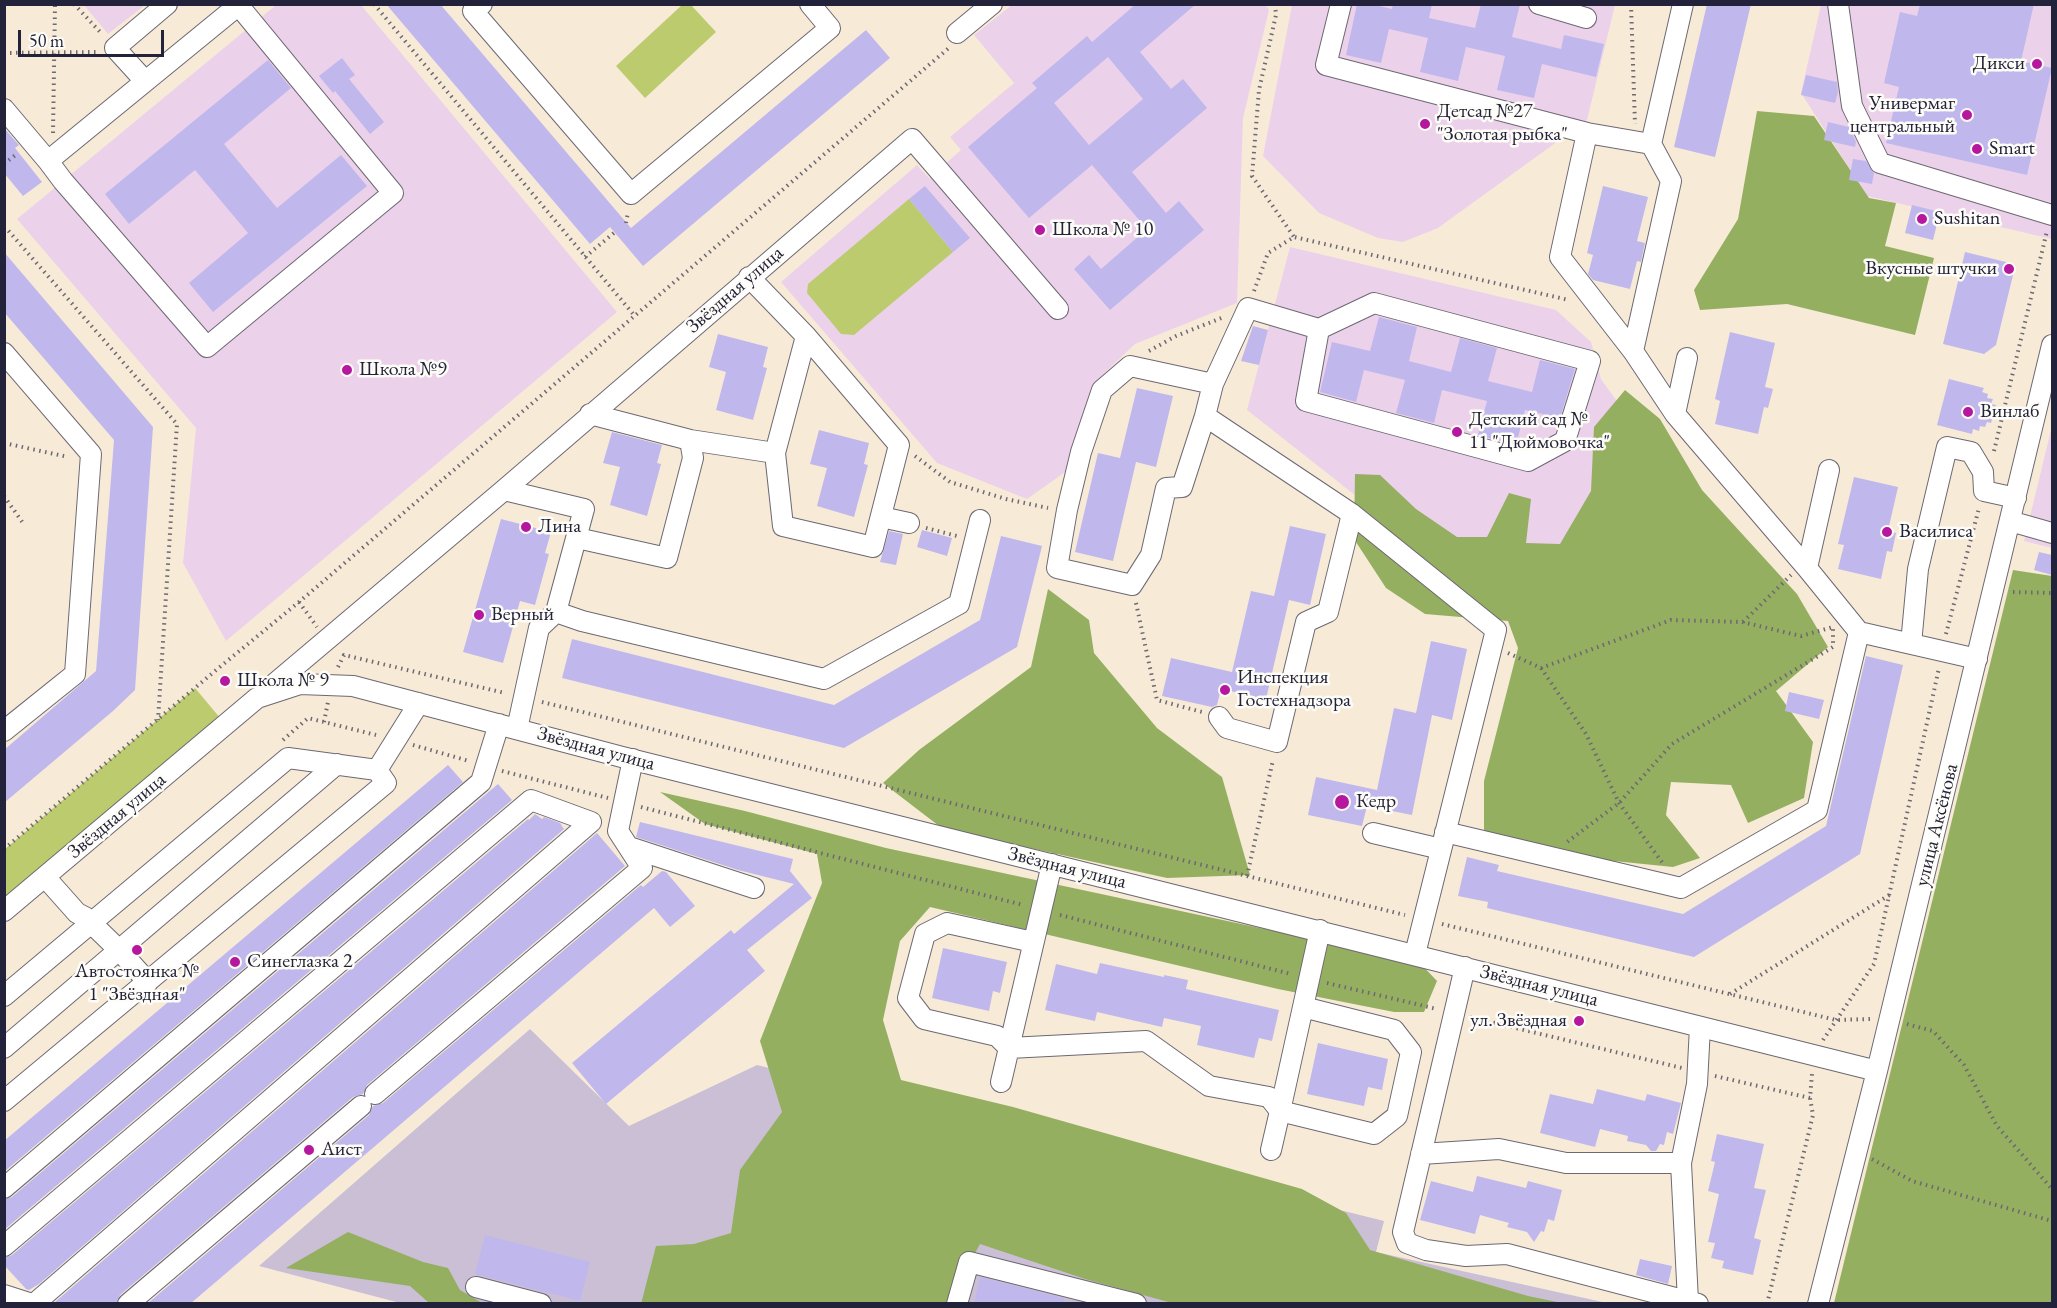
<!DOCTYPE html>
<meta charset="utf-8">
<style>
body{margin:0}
#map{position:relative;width:2057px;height:1308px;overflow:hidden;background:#f7ebd8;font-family:"EB Garamond",serif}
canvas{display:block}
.frame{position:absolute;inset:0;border:6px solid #22223b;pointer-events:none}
.scale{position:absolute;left:18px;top:30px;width:146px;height:27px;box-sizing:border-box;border:3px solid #22223b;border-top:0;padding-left:8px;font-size:18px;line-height:21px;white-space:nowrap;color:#22223b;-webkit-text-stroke:4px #fdfcf7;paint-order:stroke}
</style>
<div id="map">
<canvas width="2057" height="1308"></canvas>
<div class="frame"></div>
<div class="scale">50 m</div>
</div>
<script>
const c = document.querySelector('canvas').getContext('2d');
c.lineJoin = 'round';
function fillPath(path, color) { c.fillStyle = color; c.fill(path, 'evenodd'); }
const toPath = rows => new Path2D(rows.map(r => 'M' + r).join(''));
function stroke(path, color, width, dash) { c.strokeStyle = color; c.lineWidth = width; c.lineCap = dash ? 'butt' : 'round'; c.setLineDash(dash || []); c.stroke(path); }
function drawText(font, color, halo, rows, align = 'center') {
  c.font = font + ' "EB Garamond",serif'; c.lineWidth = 5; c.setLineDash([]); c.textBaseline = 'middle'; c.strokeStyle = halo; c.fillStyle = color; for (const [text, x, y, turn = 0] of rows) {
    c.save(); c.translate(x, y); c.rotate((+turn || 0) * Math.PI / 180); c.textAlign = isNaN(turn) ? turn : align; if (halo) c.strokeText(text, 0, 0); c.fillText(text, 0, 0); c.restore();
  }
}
fillPath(toPath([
 [1265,4,1269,10,1243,118,1237,303,1135,344,1095,382,1068,470,1027,499,937,463,781,282,917,165,929,178,961,150,950,137,1014,83,974,35,1012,5],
 [84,5,145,5,108,34],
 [276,5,361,5,617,312,226,641,183,563,196,428,17,219],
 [1292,5,1615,5,1587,120,1438,228,1403,242,1378,238,1319,213,1263,156],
 [1821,5,2052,5,2052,239,1867,196,1801,93],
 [1290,247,1556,310,1591,342,1601,379,1654,453,1648,596,1492,603,1247,410],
 [2052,426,2052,548,2024,541]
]), '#ecd1ea');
fillPath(toPath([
 [530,1029,629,1126,757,1065,1384,1221,1376,1252,1607,1303,404,1304,259,1266]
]), '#cbbfd5');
fillPath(toPath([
 [682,5,691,5,716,32,645,98,616,66],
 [909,199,953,252,854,335,841,334,807,293,808,284],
 [195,688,226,725,5,911,5,849]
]), '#bccb6e');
fillPath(toPath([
 [1757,111,1814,116,1869,198,1896,203,1885,246,1934,258,1915,335,1787,304,1700,310,1694,290,1738,219],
 [1625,390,1660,419,1702,490,1797,594,1828,647,1776,691,1813,742,1804,798,1748,823,1731,785,1671,782,1666,815,1700,858,1673,867,1545,854,1484,831,1484,781,1518,648,1508,621,1425,614,1386,588,1354,539,1355,474,1380,475,1416,509,1457,537,1487,537,1509,493,1531,499,1526,543,1560,544,1591,491,1594,427],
 [2013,570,2052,576,2052,1303,1834,1303],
 [1048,589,1089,620,1094,653,1157,728,1222,777,1250,875,1167,878,943,829,883,783,919,750,1031,667],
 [660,792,745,811,886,848,1419,962,1437,981,1424,1012,1394,1012,1278,989,930,907,900,941,883,1020,901,1080,1013,1107,1302,1189,1346,1213,1370,1250,1528,1296,1562,1303,1172,1303,1085,1279,980,1244,948,1303,641,1304,656,1246,694,1244,731,1233,740,1170,782,1112,760,1041,822,883,817,854,705,824],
 [348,1232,423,1262,448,1268,460,1290,482,1303,429,1303,410,1286,286,1268]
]), '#95af61');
fillPath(toPath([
 [386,4,440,4,631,228,866,30,890,58,643,266,610,227,590,244],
 [1136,4,1196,4,1140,52,1171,89,1183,79,1207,108,1132,172,1166,213,1179,201,1204,230,1110,310,1074,269,1089,255,1101,269,1147,229,1092,165,1029,218,968,147,1037,88,1032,83,1087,36,1092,42],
 [1108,57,1143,99,1089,145,1054,103],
 [1357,4,1371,4,1392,9,1393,4,1432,4,1429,18,1475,28,1481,4,1520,4,1512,37,1561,49,1564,35,1604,44,1596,77,1542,64,1534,98,1497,90,1505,56,1466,47,1458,81,1420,72,1428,38,1389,29,1381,63,1346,55],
 [1707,4,1751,4,1715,157,1674,147],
 [1920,4,2034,4,2021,61,2052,68,2027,175,1886,143,1899,87,1884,83,1900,12,1917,16],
 [342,58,355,75,349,79,384,122,370,134,335,91,333,93,319,76],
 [268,60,291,88,224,144,277,208,341,155,367,186,213,312,189,283,248,233,195,170,129,224,105,194],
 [1806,75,1837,82,1838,92,1835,103,1801,95],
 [1828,122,1849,127,1856,142,1855,147,1824,140],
 [4,128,19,145,15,148,42,182,23,196,4,173],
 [1853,159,1866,161,1874,173,1872,184,1849,180],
 [925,186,970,238,953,252,909,199],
 [1603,186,1648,197,1637,241,1645,243,1641,262,1637,261,1630,289,1593,280,1588,274,1593,255,1587,253],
 [1912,205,1940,212,1933,240,1905,233],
 [4,252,153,427,135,690,113,711,4,803,4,750,96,671,114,440,4,312],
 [1965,252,2006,262,2013,275,1996,345,1984,354,1943,344],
 [1379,317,1417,327,1409,361,1451,372,1460,338,1497,348,1488,381,1532,392,1540,360,1575,369,1560,418,1525,410,1516,445,1478,435,1487,401,1442,390,1434,423,1396,413,1405,380,1364,370,1356,402,1320,392,1332,342,1370,351],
 [1253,326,1268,330,1259,365,1241,361],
 [1730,332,1775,343,1765,387,1773,389,1768,408,1764,407,1758,434,1715,424,1720,401,1715,399],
 [718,334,768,347,763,367,767,368,753,420,716,410,726,372,709,367],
 [1949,379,1984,388,1982,392,1988,394,1987,398,1993,399,1991,404,1996,405,1991,423,1987,422,1985,427,1980,426,1979,431,1973,429,1972,434,1937,425],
 [1137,388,1173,396,1156,467,1136,462,1113,561,1075,552,1098,453,1120,458],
 [819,430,869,443,864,464,868,465,854,517,817,506,827,468,810,464],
 [612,432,662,445,657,463,661,464,647,516,610,505,620,467,603,463],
 [1854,477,1898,487,1888,531,1896,533,1892,552,1887,551,1881,579,1838,569,1844,545,1838,544],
 [501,519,551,532,545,553,549,554,535,605,520,601,503,663,463,652],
 [1290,526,1326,534,1310,605,1289,600,1266,699,1221,689,1217,705,1212,707,1162,696,1171,658,1232,672,1251,591,1274,596],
 [922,530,952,538,947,556,917,547],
 [889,531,903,534,896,565,880,562],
 [1001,536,1042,546,1017,647,844,748,562,678,572,639,834,705,980,620],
 [2039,552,2052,555,2052,575,2034,570],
 [1431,641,1467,649,1452,720,1432,715,1412,815,1367,806,1362,826,1308,815,1316,777,1377,790,1394,708,1416,713],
 [1866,656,1903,665,1860,854,1694,957,1487,908,1488,902,1458,896,1467,857,1499,865,1497,871,1683,914,1826,826],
 [1789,692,1824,700,1819,719,1785,711],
 [448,765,463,782,4,1172,4,1141],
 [498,784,512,800,4,1230,4,1200,12,1197],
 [535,814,542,819,544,817,560,823,564,829,39,1284,29,1290,26,1289,4,1265,4,1258,12,1255,528,819,529,820],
 [640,822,793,859,790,871,812,898,747,950,765,971,606,1104,572,1063,731,930,734,934,794,884,738,870,636,837],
 [597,833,625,866,367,1085,363,1094,353,1097,120,1295,116,1304,56,1304,55,1302],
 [662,871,666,872,695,906,670,927,654,908,190,1304,147,1304,369,1115,373,1106,383,1103,641,885,643,887],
 [943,948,1007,962,1000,993,993,991,989,1011,932,998],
 [1100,963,1164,977,1164,975,1188,980,1186,989,1279,1010,1272,1041,1259,1038,1254,1058,1197,1045,1201,1026,1164,1018,1162,1027,1097,1012,1095,1021,1045,1010,1056,964,1097,974],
 [1318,1043,1388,1059,1382,1090,1368,1087,1364,1106,1307,1094],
 [1597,1089,1645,1101,1647,1094,1681,1103,1673,1134,1667,1132,1664,1145,1660,1144,1656,1151,1651,1151,1646,1145,1627,1141,1628,1136,1600,1129,1595,1147,1540,1133,1550,1094,1593,1104],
 [1717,1134,1764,1144,1754,1188,1766,1190,1754,1238,1761,1240,1753,1275,1722,1268,1724,1261,1711,1258,1715,1243,1708,1242,1719,1194,1708,1191,1715,1162,1711,1161],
 [1477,1176,1526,1188,1528,1181,1562,1190,1554,1221,1548,1219,1544,1232,1541,1231,1534,1242,1527,1232,1507,1227,1509,1223,1480,1215,1475,1234,1420,1220,1431,1181,1473,1192],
 [485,1235,590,1262,580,1301,475,1274],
 [1640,1259,1672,1266,1668,1284,1636,1275],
 [980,1277,1064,1298,1063,1304,974,1304]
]), '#c0b8ec');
const minor = toPath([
 [482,4,473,11,631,194,830,28,810,4],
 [1341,4,1326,65,1587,133],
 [1539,4,1586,18],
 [1683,4,1651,144,1587,133,1560,257,1633,351,1675,414,1807,568,1859,632],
 [1838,4,1852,106,1880,163,2052,215],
 [957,33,992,4],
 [145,81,115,48,167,4],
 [4,109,48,161,240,4],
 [48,161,63,181,207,347,393,193,239,6],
 [1319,329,1306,401,1528,461,1565,441,1590,361,1374,303,1319,329,1248,308,1213,384,1205,416,1352,514,1496,630,1415,954],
 [1633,351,1671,181,1651,144],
 [4,353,91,454,75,674,4,731],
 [1675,414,1687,358],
 [1205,416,1182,487,1166,488,1151,555,1132,585,1057,568,1067,510,1081,452,1102,390,1130,366,1213,384],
 [690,440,775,453,783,526,873,547,899,445,806,336,749,277],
 [775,453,806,336],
 [504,490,584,509,556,612,539,628,517,729],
 [881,517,909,523],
 [2010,521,2052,533],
 [577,538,667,558,693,458,690,440,590,414],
 [1807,568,1829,470],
 [556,612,582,621,824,679,959,604,980,520],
 [1911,644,1918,569,1947,447,1971,452,1983,472,1984,491,2016,498],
 [266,691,504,490,912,139,1058,309],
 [1219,717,1227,728,1277,742,1306,622,1328,612,1352,514],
 [1445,832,1681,888,1817,810,1859,632,1977,659],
 [1373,833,1441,849],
 [629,847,754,888],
 [45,877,77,913,85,917,119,950,148,982],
 [4,911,257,698,300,684,353,686,622,757,1877,1071],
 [1033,942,947,923,925,934,908,998,924,1019,997,1036,1009,1048,1146,1041,1209,1086,1269,1097,1280,1111,1320,930],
 [1465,967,1403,1232,1407,1243,1426,1250,1466,1256,1507,1254,1698,1304],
 [4,996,288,758,377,770],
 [4,1048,337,764],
 [1001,1082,1052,864],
 [375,1094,642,868,618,831,633,759],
 [4,1101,386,783,377,770,419,703],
 [1271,1150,1280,1111,1374,1134,1397,1116,1411,1052,1394,1030,1303,1007],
 [1421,1154,1499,1149,1566,1163,1681,1163,1697,1084,1700,1027],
 [1681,1163,1688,1301],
 [4,1188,481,782,499,724],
 [4,1246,531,800,591,822,34,1304],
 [476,1287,541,1304],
 [4,1295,32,1304],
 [128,1304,361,1106],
 [957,1304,969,1262,1136,1304],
 [1818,1304,1877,1071,2052,345]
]);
stroke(minor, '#6d6872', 22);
stroke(toPath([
 [74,4,102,34],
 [374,4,634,315],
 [1275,4,1276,15,1259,90,1252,176,1294,237],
 [1631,4,1635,124],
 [4,53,97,52],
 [53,133,55,4],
 [4,164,18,153],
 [626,223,628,212],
 [4,229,6,228,177,424,158,720],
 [585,257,615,232],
 [1254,291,1268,253,1294,237,1569,300],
 [1149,351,1176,336,1224,317],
 [4,443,68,457],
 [1994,451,2047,231],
 [915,456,950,482,1006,499,1048,508],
 [4,496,23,523],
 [926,528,957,536],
 [2013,592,2052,593],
 [299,602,317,627],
 [1136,603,1157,700,1202,712],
 [1743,622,1791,575],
 [1946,634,1979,508],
 [1508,653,1541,668,1671,620,1742,622,1801,636,1833,627,1833,647,1672,744,1619,803,1567,842],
 [338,667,344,655,505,693],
 [1541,668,1586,734,1619,803,1664,865],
 [542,702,1405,915],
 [324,722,328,702],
 [283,740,308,718,376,735],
 [413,745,469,761],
 [502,771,608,798],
 [641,807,1023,905],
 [4,849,215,671,299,602,950,47],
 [1247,876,1273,760],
 [1060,915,1291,974],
 [1442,924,1836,1020,1870,1019],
 [1327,983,1437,1009],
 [1730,994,1891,894],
 [1470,1017,1682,1068],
 [1907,1024,1933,1031,1964,1065,1997,1126,2052,1189],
 [1823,1040,1874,964,1939,668],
 [1715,1076,1810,1098,1812,1074],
 [1872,1159,1912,1181,2052,1221],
 [1767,1304,1813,1115,1810,1098]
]), '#6d6872', 4, [1.5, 4.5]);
stroke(minor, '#fff', 20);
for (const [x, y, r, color] of [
 [2037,64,6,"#b5179e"],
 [1967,115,6,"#b5179e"],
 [1425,124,6,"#b5179e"],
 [1977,149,6,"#b5179e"],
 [1922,219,6,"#b5179e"],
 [1040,230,6,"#b5179e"],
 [2009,269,6,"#b5179e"],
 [347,370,6,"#b5179e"],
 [1968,412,6,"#b5179e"],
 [1457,432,6,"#b5179e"],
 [526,527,6,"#b5179e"],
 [1887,532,6,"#b5179e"],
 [479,615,6,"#b5179e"],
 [225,681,6,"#b5179e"],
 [1225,690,6,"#b5179e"],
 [1342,802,8,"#b5179e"],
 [137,950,6,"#b5179e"],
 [235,962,6,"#b5179e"],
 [1579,1021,6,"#b5179e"],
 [309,1150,6,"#b5179e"]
]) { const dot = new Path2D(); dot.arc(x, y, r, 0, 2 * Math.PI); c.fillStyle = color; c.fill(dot); stroke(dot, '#fdfcf7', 2); }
drawText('20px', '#22223b', '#fdfcf7', [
 ["Дикси",2025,64,"right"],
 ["Универмаг",1955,104,"right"],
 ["центральный",1955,127,"right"],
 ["Детсад №27",1437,112],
 ["\"Золотая рыбка\"",1437,135],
 ["Smart",1989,149],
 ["Sushitan",1934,219],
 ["Школа № 10",1052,230],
 ["Вкусные штучки",1997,269,"right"],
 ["Школа №9",359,370],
 ["Винлаб",1980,412],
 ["Детский сад №",1469,420],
 ["11 \"Дюймовочка\"",1469,443],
 ["Лина",538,527],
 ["Василиса",1899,532],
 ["Верный",491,615],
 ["Инспекция",1237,678],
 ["Гостехнадзора",1237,701],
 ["Школа № 9",237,681],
 ["Кедр",1356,802],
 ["Синеглазка 2",247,962],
 ["Автостоянка №",137,972,"center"],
 ["1 \"Звёздная\"",137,995,"center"],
 ["ул. Звёздная",1567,1021,"right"],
 ["Аист",321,1150]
], 'left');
drawText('20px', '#22223b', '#fdfcf7', [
 ["Звёздная улица",735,290,-41],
 ["Звёздная улица",596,749,15],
 ["Звёздная улица",117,816,-40],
 ["улица Аксёнова",1937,825,-76],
 ["Звёздная улица",1067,868,14],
 ["Звёздная улица",1539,986,14]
]);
</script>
